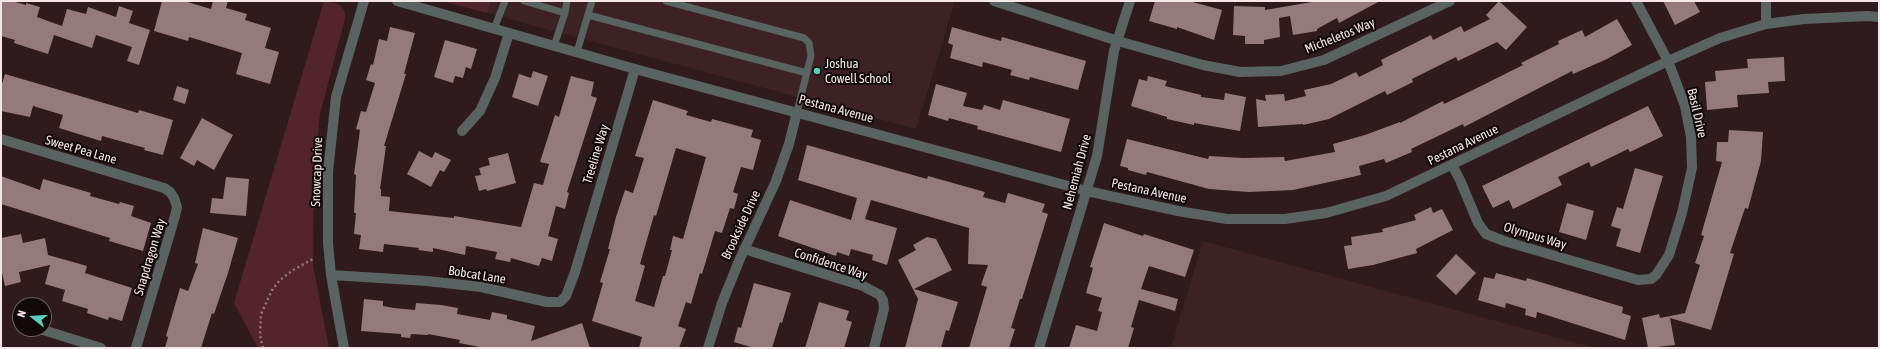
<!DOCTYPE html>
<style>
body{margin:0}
#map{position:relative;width:1880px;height:349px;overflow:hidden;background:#2f1a1d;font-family:"Asap Condensed",sans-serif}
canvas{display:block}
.frame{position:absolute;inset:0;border:2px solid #f5e6e8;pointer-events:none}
.north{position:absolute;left:12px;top:297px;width:40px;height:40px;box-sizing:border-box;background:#110809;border:1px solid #6c6162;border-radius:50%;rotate:287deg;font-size:11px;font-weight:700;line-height:16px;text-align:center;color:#f5e6e8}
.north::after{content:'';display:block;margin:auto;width:14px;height:18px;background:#5acebd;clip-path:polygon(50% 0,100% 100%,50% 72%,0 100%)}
</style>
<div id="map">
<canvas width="1880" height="349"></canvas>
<div class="frame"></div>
<div class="north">N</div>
</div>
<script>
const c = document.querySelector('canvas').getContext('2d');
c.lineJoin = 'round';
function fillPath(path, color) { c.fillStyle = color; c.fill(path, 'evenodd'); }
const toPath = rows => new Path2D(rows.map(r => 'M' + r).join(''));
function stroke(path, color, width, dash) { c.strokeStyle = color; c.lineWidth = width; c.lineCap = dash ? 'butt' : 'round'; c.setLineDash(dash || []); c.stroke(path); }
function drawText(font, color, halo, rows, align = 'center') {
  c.font = font + ' "Asap Condensed",sans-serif'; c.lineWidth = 4; c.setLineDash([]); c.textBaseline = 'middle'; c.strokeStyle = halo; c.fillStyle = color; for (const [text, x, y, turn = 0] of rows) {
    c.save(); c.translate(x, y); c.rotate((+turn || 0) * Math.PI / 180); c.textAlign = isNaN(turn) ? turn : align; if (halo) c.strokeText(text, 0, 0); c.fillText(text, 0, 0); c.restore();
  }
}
fillPath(toPath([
 [491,1,955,1,916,129,487,13],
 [1203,241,1595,348,1171,348]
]), '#3d2225');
fillPath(toPath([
 [324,1,336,3,341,6,345,12,345,19,320,114,314,174,313,265,329,348,258,348,234,303],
 [442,1,491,1,487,13]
]), '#54242d');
fillPath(toPath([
 [1,1,12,1,26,5,26,3,40,7,37,17,62,26,67,9,86,14,88,7,116,17,119,6,133,11,129,23,150,30,139,65,127,61,132,47,96,35,92,48,54,35,48,54,14,43,15,40,1,36],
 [162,1,184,1,211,9,213,1,228,1,226,8,247,14,245,20,271,28,265,48,279,52,270,84,236,74,242,53,189,37,188,41,154,31],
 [1155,1,1189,1,1222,10,1214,40,1177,27,1177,29,1149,21],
 [1318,1,1380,1,1339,23,1337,18,1317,29,1317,31,1293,35,1290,16,1279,18,1280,37,1264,40,1264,44,1245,44,1245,36,1233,35,1234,6,1265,7,1265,10],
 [1499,1,1527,27,1506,50,1497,42,1458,61,1456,57,1412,79,1413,82,1387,95,1385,91,1329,119,1303,125,1303,124,1258,127,1256,99,1266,101,1265,95,1284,94,1285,101,1306,96,1304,90,1331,84,1356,72,1359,77,1383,65,1381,60,1431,35,1433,40,1461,26,1464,32,1490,19,1486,15],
 [1663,1,1694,1,1700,12,1675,25],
 [1617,19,1632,45,1607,59,1573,74,1572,71,1464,127,1463,124,1411,149,1412,152,1386,163,1384,159,1359,166,1361,175,1293,190,1249,192,1209,189,1147,172,1146,175,1128,170,1128,168,1120,166,1127,139,1208,159,1209,156,1243,158,1284,157,1285,161,1335,152,1333,144,1365,135,1400,122,1400,123,1443,101,1444,104,1477,88,1523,65,1521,63,1559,44,1558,41,1582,30,1585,37],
 [390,27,415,33,404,74,406,74,384,146,386,146,380,189,381,189,381,196,390,197,389,211,454,218,454,216,521,227,534,183,543,185,549,164,540,162,555,115,559,117,571,76,594,82,591,96,597,98,567,192,569,193,565,209,556,206,548,236,558,239,552,261,542,258,539,266,511,258,510,262,495,259,497,252,466,246,465,255,433,248,433,252,418,250,419,248,384,244,383,252,359,249,361,235,354,234,356,213,354,213,356,175,354,174,360,130,356,129,361,111,366,112,375,83,366,80,371,64,373,65,379,39,387,41],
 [952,27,1001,41,1002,37,1086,61,1078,90,1030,77,1029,80,1010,75,1012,70,983,62,982,67,950,58,953,45,948,43],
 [445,40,477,49,471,69,466,67,463,78,455,76,453,83,434,77],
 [1784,57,1785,81,1768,82,1769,93,1737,95,1738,107,1707,110,1705,82,1716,81,1715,71,1748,68,1747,59],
 [533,71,548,76,538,106,512,97,519,74,531,78],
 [5,74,138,113,139,110,173,120,163,155,144,150,145,148,102,136,101,141,59,128,63,115,33,106,30,117,1,111,1,87],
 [1148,76,1167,81,1165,86,1201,95,1201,97,1224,100,1225,93,1246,97,1240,131,1194,123,1194,125,1167,119,1167,117,1131,106,1139,79,1147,81],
 [936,84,967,93,963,106,982,110,984,105,1000,110,1003,100,1070,119,1061,152,977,129,978,126,949,118,948,121,928,115],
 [177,86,189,90,185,104,173,100],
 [653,100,688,111,686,115,711,122,712,119,753,130,751,137,761,140,753,170,741,167,733,192,738,194,734,209,730,208,722,233,715,231,702,274,700,273,691,304,686,302,678,326,686,329,679,348,639,348,642,337,592,321,603,283,600,282,610,249,608,249,616,217,625,190,633,193,644,158,635,156],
 [676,148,706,157,683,239,673,236,670,250,672,250,665,276,663,276,654,307,635,301,645,266,640,264,654,215,656,216],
 [1648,106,1663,136,1630,152,1628,149,1591,167,1589,162,1558,177,1562,185,1513,209,1509,200,1493,208,1482,186],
 [202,118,233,135,214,170,197,160,194,166,180,158],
 [1729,130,1763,132,1761,161,1748,209,1745,208,1730,253,1734,254,1711,330,1670,318,1675,345,1648,348,1642,318,1659,314,1660,318,1685,313,1700,265,1695,263,1704,236,1701,235,1722,162,1716,161,1717,142,1728,142],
 [807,145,927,179,928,176,985,192,983,197,1005,203,1008,193,1045,204,1042,212,1048,214,1022,299,1020,299,1011,328,1015,329,1009,348,969,348,987,287,981,285,988,265,968,264,969,228,871,200,865,219,897,228,887,265,872,260,873,255,851,249,849,256,837,252,836,256,778,236,790,200,851,220,857,198,798,180],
 [419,151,432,158,435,152,451,160,444,172,440,170,431,187,407,174],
 [508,153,516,183,487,191,486,189,479,191,475,176,481,175,479,168,490,165,488,158],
 [1635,168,1663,176,1640,253,1616,246,1621,229,1611,226,1617,207,1623,209],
 [1,176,40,190,43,179,91,193,90,196,119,204,120,202,134,206,131,216,151,223,143,251,109,241,110,238,1,204],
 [226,177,249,179,246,216,210,213,212,198,223,199],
 [1567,203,1594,211,1586,240,1559,232],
 [1431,207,1433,213,1442,209,1453,230,1416,249,1417,253,1373,265,1348,269,1344,246,1352,245,1351,237,1383,232,1382,229,1416,220,1414,215],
 [1104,223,1143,236,1144,234,1194,250,1185,277,1149,266,1141,289,1178,299,1175,311,1139,300,1131,327,1134,328,1128,348,1069,348,1076,325,1097,331,1102,312,1098,311,1102,298,1086,293,1093,268,1090,267],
 [203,228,238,238,228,273,214,314,212,313,201,348,165,348,168,337,166,336,180,288,188,291,198,264,195,263],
 [21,234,23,243,45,238,48,255,87,266,85,273,132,288,122,321,109,317,108,320,87,313,88,309,62,301,65,290,45,284,50,265,19,272,21,282,5,286,1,268,1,238],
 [927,237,936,239,952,270,914,289,958,302,949,331,946,330,941,348,905,348,918,299,898,260,916,250,913,245],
 [1456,254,1476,273,1456,295,1436,276],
 [1496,273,1526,281,1527,278,1623,307,1622,313,1631,316,1625,340,1537,312,1536,318,1525,315,1526,309,1506,303,1505,308,1478,300,1484,277,1494,279],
 [754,283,791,293,782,323,780,322,772,348,754,348,734,342,738,327,741,328],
 [364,299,383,301,383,306,394,308,415,310,416,303,441,305,458,308,457,314,490,320,492,312,507,315,507,319,535,326,531,341,582,323,590,348,485,348,459,343,460,340,428,334,428,335,411,334,410,338,401,337,401,334,361,331],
 [819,302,849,311,846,320,852,322,844,348,805,348]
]), '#947a7d');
stroke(toPath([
 [263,348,260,335,261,314,272,290,280,280,293,270,313,259]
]), '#8e7c7e', 2.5, [2, 3]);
stroke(toPath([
 [524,1,565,13,554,46],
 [666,1,804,38,809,43,811,56,797,112],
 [565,13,567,1],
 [588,15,807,73],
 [494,29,505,1],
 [577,52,592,1]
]), '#596462', 7);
stroke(toPath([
 [994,1,1118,41,1203,65,1240,72,1281,71,1324,60,1450,1],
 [1766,24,1766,1],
 [462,131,480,111,495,78,509,33],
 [1,139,164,188,170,192,174,198,177,207,175,216,136,348],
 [1452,165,1460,180,1478,223,1486,234,1504,241,1638,280,1651,279,1656,275,1669,255,1682,213,1692,168,1691,137,1685,106,1668,61,1636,1],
 [744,249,863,286,880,295,883,300,884,309,874,348],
 [331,275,427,281,481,287,547,302,560,302,566,296,575,272,635,69],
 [40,329,101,348],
 [344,348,331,275,328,243,328,172,336,97,364,1],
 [708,348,722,303,739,261,776,181,789,144,797,112]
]), '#596462', 10);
stroke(toPath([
 [397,1,635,69,1087,191,1178,211,1227,219,1285,219,1326,213,1386,196,1668,61,1720,38,1766,24,1804,19,1867,16,1879,17],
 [1039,348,1097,156,1114,51,1130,1]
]), '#596462', 10);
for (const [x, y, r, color] of [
 [817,71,4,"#5acebd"]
]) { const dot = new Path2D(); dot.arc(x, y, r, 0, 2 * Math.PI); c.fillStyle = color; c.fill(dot); stroke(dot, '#110809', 1.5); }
drawText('13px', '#f5e6e8', '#110809', [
 ["Micheletos Way",1340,36,-22],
 ["Pestana Avenue",836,109,15],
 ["Basil Drive",1697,113,77],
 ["Pestana Avenue",1463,145,-26],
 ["Sweet Pea Lane",81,150,16],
 ["Treeline Way",596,154,-73],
 ["Snowcap Drive",317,172,-88],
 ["Nehemiah Drive",1077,172,-75],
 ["Pestana Avenue",1149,191,12],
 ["Brookside Drive",741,225,-65],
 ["Olympus Way",1535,236,17],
 ["Snapdragon Way",150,257,-73],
 ["Confidence Way",831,264,18],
 ["Bobcat Lane",477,275,9]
]);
drawText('13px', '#f5e6e8', '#110809', [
 ["Joshua",825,64],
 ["Cowell School",825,79]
], 'left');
</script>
